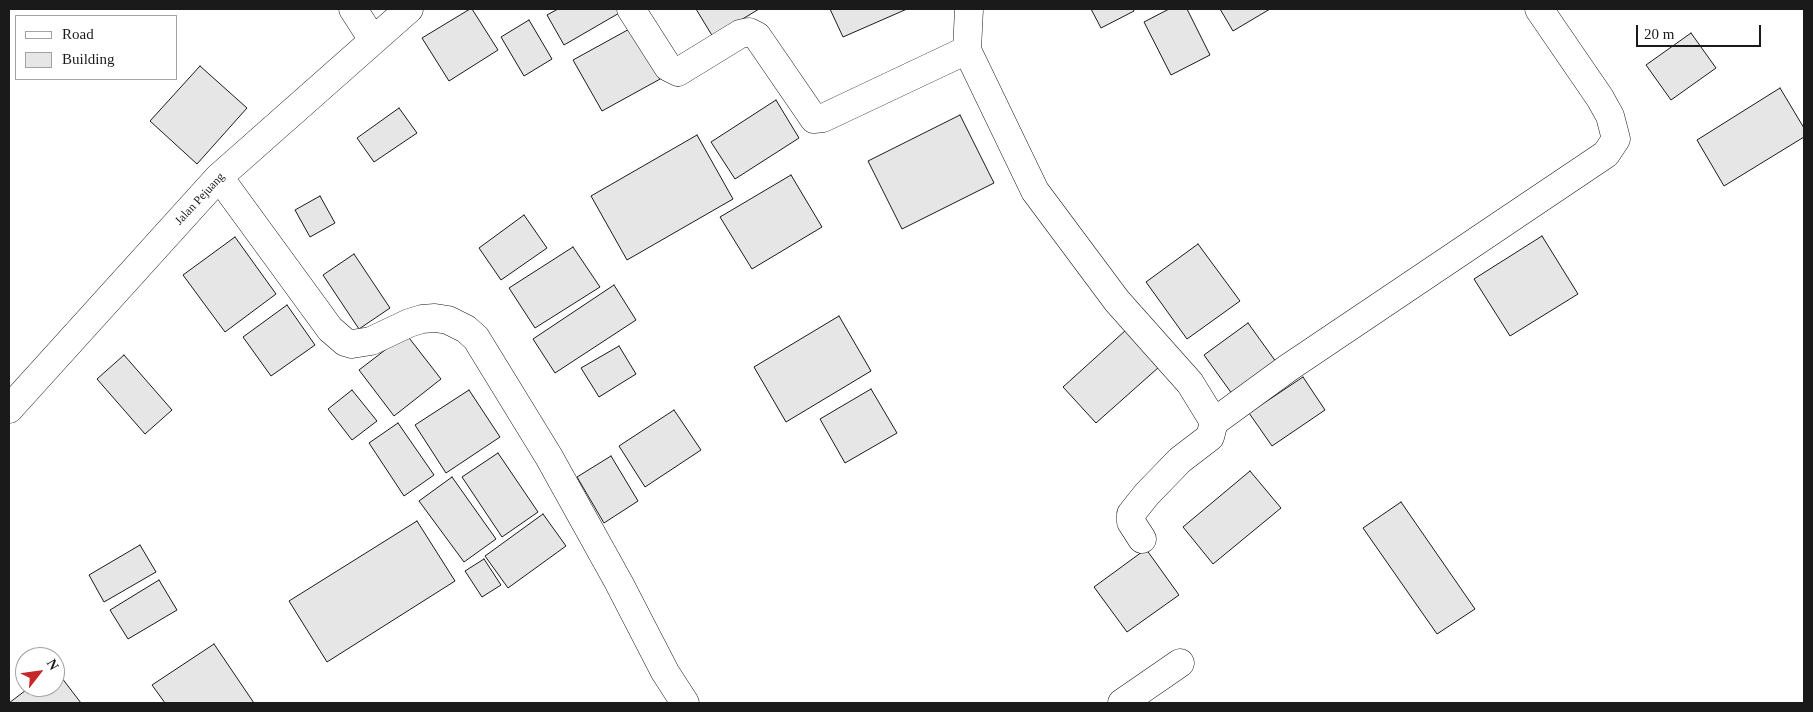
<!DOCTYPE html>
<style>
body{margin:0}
#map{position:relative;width:1813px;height:712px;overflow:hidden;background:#fff;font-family:"Times New Roman",serif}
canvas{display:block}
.frame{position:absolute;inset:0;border:10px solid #1a1a1a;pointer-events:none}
.legend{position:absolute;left:15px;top:15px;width:162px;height:65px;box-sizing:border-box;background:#fff;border:1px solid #a3a3a3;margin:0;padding:6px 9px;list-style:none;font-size:15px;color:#1a1a1a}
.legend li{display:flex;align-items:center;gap:10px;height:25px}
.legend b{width:25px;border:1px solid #a3a3a3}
.north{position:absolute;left:15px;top:647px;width:50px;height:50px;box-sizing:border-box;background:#fff;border:1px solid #a3a3a3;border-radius:50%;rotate:60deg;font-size:14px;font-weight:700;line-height:20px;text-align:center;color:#1a1a1a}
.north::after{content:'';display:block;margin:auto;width:18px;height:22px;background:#c62828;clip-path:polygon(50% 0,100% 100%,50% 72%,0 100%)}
.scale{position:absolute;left:1636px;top:25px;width:125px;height:22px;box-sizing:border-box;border:2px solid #1a1a1a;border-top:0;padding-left:6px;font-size:15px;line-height:18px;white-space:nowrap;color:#1a1a1a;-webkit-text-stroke:4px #fff;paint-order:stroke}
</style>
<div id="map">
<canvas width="1813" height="712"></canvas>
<div class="frame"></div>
<ul class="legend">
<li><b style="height:6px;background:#fff"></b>Road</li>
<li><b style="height:14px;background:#e6e6e6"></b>Building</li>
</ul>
<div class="north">N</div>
<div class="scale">20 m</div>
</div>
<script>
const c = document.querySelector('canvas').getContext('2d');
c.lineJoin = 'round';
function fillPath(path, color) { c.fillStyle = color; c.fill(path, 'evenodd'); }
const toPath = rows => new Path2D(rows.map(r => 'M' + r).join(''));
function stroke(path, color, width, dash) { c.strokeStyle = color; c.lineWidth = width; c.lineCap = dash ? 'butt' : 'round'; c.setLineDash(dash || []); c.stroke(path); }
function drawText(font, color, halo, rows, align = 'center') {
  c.font = font + ' "Times New Roman",serif'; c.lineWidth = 4; c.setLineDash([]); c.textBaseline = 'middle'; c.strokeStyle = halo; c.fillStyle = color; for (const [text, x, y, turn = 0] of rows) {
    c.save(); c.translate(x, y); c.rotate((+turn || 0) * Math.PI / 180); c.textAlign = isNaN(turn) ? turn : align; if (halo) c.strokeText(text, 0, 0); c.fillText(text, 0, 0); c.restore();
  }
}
const building = toPath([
 [470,9,472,9,498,50,449,81,422,38,470,9],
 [558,9,619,9,621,12,564,45,547,15,558,9],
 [696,9,759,9,713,37,696,9],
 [830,9,907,9,843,37,830,9],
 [1091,9,1133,9,1134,11,1101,28,1091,9],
 [1169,9,1187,9,1210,55,1171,75,1144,22,1169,9],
 [1220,9,1270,9,1233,31,1220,9],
 [529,20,552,59,524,76,501,37,529,20],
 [633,27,662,78,602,111,573,60,633,27],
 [1691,33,1716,68,1671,100,1646,65,1691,33],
 [200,66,247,108,197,164,150,121,200,66],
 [1780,88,1804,128,1804,137,1724,186,1697,140,1780,88],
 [776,100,799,138,735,179,711,142,776,100],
 [399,108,417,133,374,162,357,138,399,108],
 [960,115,994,183,902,229,868,161,960,115],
 [697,135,733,199,627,260,591,196,697,135],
 [791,175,822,227,752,269,720,217,791,175],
 [320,196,335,223,310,237,295,210,320,196],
 [524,215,547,248,501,280,479,248,524,215],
 [1542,236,1578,294,1510,336,1474,279,1542,236],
 [235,237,276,294,225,332,183,275,235,237],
 [1198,244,1240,301,1187,339,1146,282,1198,244],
 [573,247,600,287,535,328,509,288,573,247],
 [354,254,390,308,359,329,323,275,354,254],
 [614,285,636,320,555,373,533,339,614,285],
 [287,305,315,345,271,376,243,337,287,305],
 [839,316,871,371,786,422,754,367,839,316],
 [1248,323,1279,366,1235,398,1204,355,1248,323],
 [1126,330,1159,367,1096,423,1063,387,1126,330],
 [406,334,441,379,394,416,359,370,406,334],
 [619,346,636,374,599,397,581,368,619,346],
 [124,355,172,410,145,434,97,379,124,355],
 [1303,377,1325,410,1272,446,1249,413,1303,377],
 [871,389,897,433,845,463,820,419,871,389],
 [352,390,377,421,352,440,328,409,352,390],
 [469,390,500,437,446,473,415,425,469,390],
 [674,410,701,450,645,487,619,446,674,410],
 [398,423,434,475,404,496,369,443,398,423],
 [498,453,538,512,502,537,462,477,498,453],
 [611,456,638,501,604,523,577,477,611,456],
 [1250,471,1281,508,1213,564,1183,527,1250,471],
 [452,477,496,539,464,562,419,501,452,477],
 [1401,502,1475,609,1437,634,1363,528,1401,502],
 [543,514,566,546,508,588,485,556,543,514],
 [417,521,455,581,327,662,289,601,417,521],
 [140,545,156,572,104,602,89,575,140,545],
 [1146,549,1179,595,1127,632,1094,587,1146,549],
 [484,559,501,585,482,597,465,571,484,559],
 [159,580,177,610,128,639,110,610,159,580],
 [214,644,254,703,165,703,152,685,214,644],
 [55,669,81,703,9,703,30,687,55,687,55,669]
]);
fillPath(building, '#e6e6e6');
stroke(building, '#1a1a1a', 1);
const minor = toPath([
 [353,9,373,40],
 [631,9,668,67,678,72,740,34,749,32,757,36,814,119,823,118,967,50],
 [969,9,967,50,1035,191,1117,301,1190,383,1214,422,1210,437,1180,460,1147,494,1131,514,1131,522,1142,539],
 [219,177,330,329,345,342,352,344,371,341,409,323,422,319,435,318,448,320,466,329,476,338,549,457,619,583,665,672,685,703],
 [9,409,219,177,409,9],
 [1214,422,1288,368,1606,154,1616,139,1610,116,1600,98,1539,9],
 [1122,703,1180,663]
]);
stroke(minor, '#1a1a1a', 29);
stroke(minor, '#fff', 28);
drawText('12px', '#1a1a1a', '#fff', [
 ["Jalan Pejuang",200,199,-47]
]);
</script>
